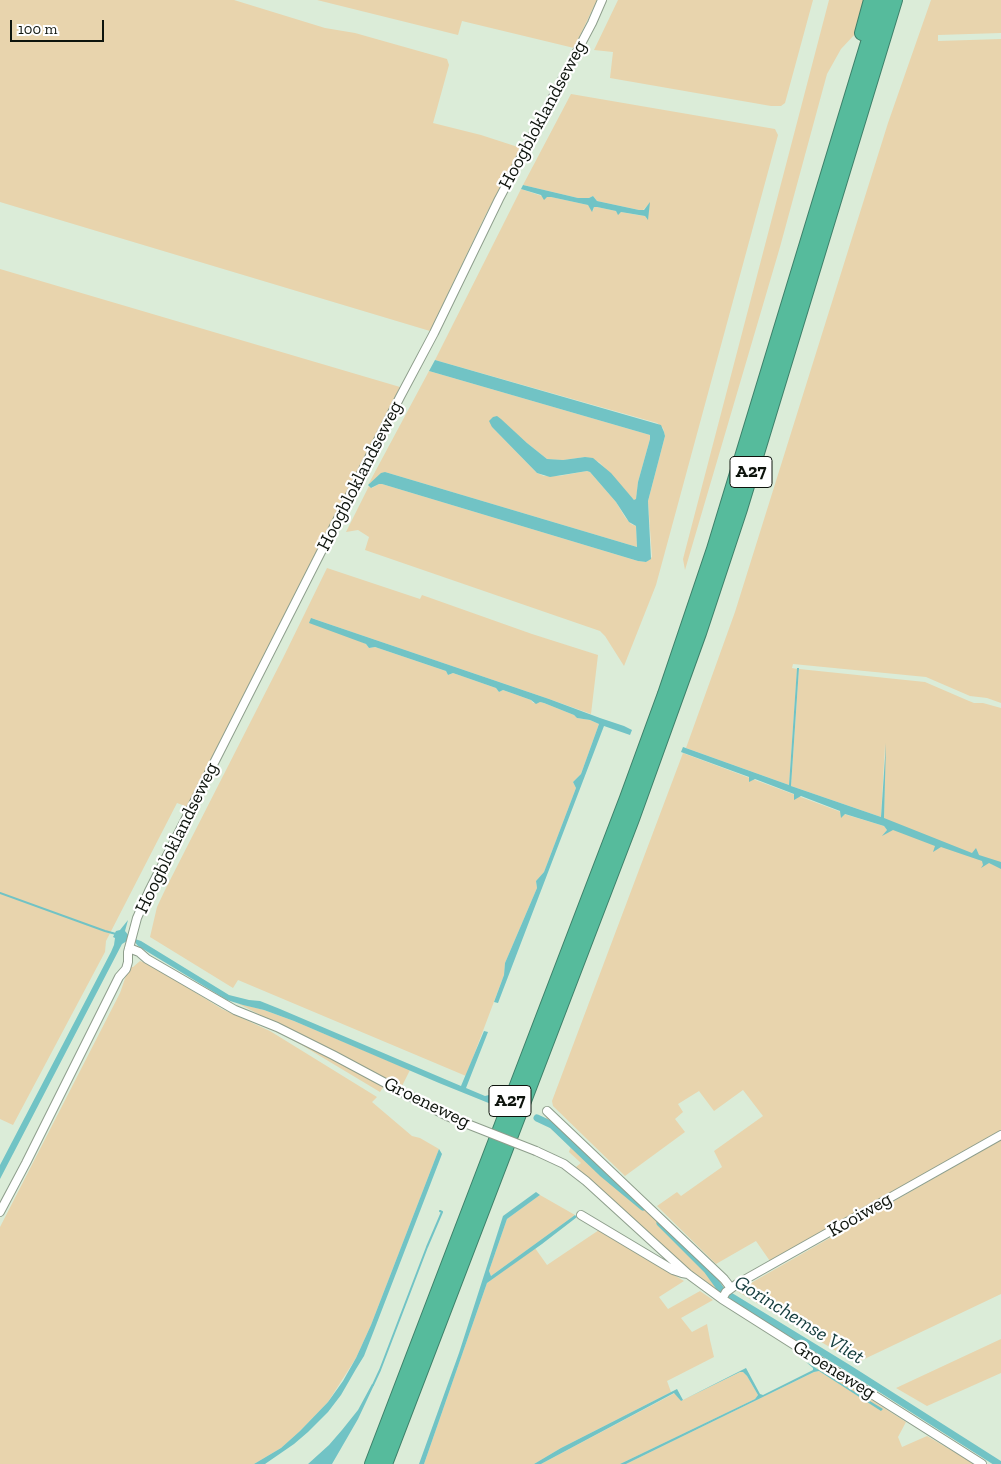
<!DOCTYPE html>
<style>
body{margin:0}
#map{position:relative;width:1001px;height:1464px;overflow:hidden;background:#dbecd8;font-family:"Zilla Slab",serif}
canvas{display:block}
.scale{position:absolute;left:10px;top:20px;width:94px;height:22px;box-sizing:border-box;border:2px solid #0e140d;border-top:0;padding-left:6px;font-size:15px;line-height:18px;white-space:nowrap;color:#0e140d;-webkit-text-stroke:4px #fff;paint-order:stroke}
</style>
<div id="map">
<canvas width="1001" height="1464"></canvas>
<div class="scale">100 m</div>
</div>
<script>
const c = document.querySelector('canvas').getContext('2d');
c.lineJoin = 'round';
function fillPath(path, color) { c.fillStyle = color; c.fill(path, 'evenodd'); }
const toPath = rows => new Path2D(rows.map(r => 'M' + r).join(''));
function stroke(path, color, width, dash) { c.strokeStyle = color; c.lineWidth = width; c.lineCap = dash ? 'butt' : 'round'; c.setLineDash(dash || []); c.stroke(path); }
function drawText(font, color, halo, rows, align = 'center') {
  c.font = font + ' "Zilla Slab",serif'; c.lineWidth = 4.5; c.setLineDash([]); c.textBaseline = 'middle'; c.strokeStyle = halo; c.fillStyle = color; for (const [text, x, y, turn = 0] of rows) {
    c.save(); c.translate(x, y); c.rotate((+turn || 0) * Math.PI / 180); c.textAlign = isNaN(turn) ? turn : align; if (halo) c.strokeText(text, 0, 0); c.fillText(text, 0, 0); c.restore();
  }
}
fillPath(toPath([
 [0,0,234,0,325,28,355,33,447,59,449,65,433,123,481,135,521,148,486,214,430,331,0,202],
 [317,0,597,0,574,48,462,21,458,35],
 [618,0,813,0,785,103,781,106,771,106,610,78,613,52,594,50],
 [829,0,865,0,856,33,841,49,827,74,780,247,685,570,683,559],
 [931,0,1001,0,1001,33,938,35,938,41,1001,39,1001,703,987,698,970,696,926,677,793,664,792,668,797,669,789,785,686,748,735,612,888,123],
 [571,94,775,129,778,135,656,585,624,666,605,636,600,631,365,550,369,537,358,530,346,532,369,486,372,488,379,484,382,484,638,561,646,562,652,557,648,501,665,436,663,428,657,423,435,360,521,189,542,196,551,197,588,205,593,211,594,207,597,207,616,211,618,214,621,212,638,215,645,216,647,219,649,204,643,210,639,210,597,201,593,196,589,198,578,198,523,185],
 [0,269,400,387,188,807,177,803,106,941,105,952,13,1125,0,1119],
 [429,371,650,435,650,439,638,482,636,500,634,500,599,462,585,457,563,460,547,459,527,443,500,419,492,427,537,473,544,476,559,476,587,471,590,472,616,502,625,517,631,524,636,526,637,547,385,472,368,485],
 [327,568,420,599,422,595,532,634,598,655,591,714,549,699,311,618,366,644,369,648,375,647,446,671,448,675,453,673,496,688,499,692,503,690,531,700,533,703,540,702,544,703,574,715,577,718,590,720,599,724,581,774,573,782,576,788,544,872,536,881,537,888,505,963,504,975,466,1076,238,980,233,988,150,937,157,907,165,890,283,658],
 [799,669,925,682,969,701,974,703,983,703,1001,708,1001,1133,772,1264,756,1241,716,1264,657,1206,677,1192,681,1196,722,1167,714,1151,763,1116,743,1090,714,1111,699,1091,678,1104,683,1112,675,1119,685,1132,625,1176,553,1106,552,1101,683,753,841,812,841,817,844,814,884,826,887,830,885,833,893,827,884,823,885,744,881,817,791,786],
 [140,961,151,965,222,1009,270,1031,377,1097,372,1102,412,1136,420,1138,439,1149,371,1325,356,1358,328,1402,300,1431,281,1448,254,1464,0,1464,0,1227,120,993,129,967,133,967],
 [237,1003,264,1010,294,1021,410,1070,401,1088,317,1044],
 [286,1034,384,1086,380,1092,285,1035],
 [548,1114,726,1286,726,1289,721,1295,702,1282,576,1167,581,1163,569,1152,571,1146,544,1123],
 [1001,1140,1001,1294,856,1363,737,1291],
 [540,1195,575,1215,491,1276,489,1271,507,1219],
 [599,1230,684,1281,659,1297,668,1309,700,1291,713,1300,681,1318,692,1332,707,1324,710,1340,714,1357,667,1381,671,1392,561,1448,534,1464,424,1464,487,1283,535,1248,547,1265],
 [1001,1339,1001,1373,927,1406,896,1388],
 [820,1367,906,1422,898,1437,902,1447,927,1436,975,1464,626,1464,814,1372,819,1371,837,1380,817,1369],
 [740,1372,743,1372,747,1376,758,1395,755,1399,620,1464,541,1464,675,1393,681,1401]
]), '#e8d4ad');
fillPath(toPath([
 [523,185,578,198,589,198,593,196,597,201,639,210,644,210,650,202,648,220,645,216,621,212,618,215,616,211,597,207,594,207,592,212,588,205,551,197,547,197,544,200,541,195,521,189],
 [435,360,661,425,664,432,665,436,648,501,651,559,646,562,638,561,382,484,379,484,371,488,368,485,381,473,385,472,637,547,636,526,629,522,616,502,590,472,587,471,550,477,537,473,492,427,489,421,493,417,497,416,501,419,527,443,547,459,563,460,585,457,593,458,611,473,634,500,636,499,638,482,650,439,650,435,429,371],
 [311,618,549,699,600,718,624,726,632,730,630,735,604,726,498,1003,494,1002,504,975,505,963,537,888,536,881,544,872,576,788,573,782,581,774,599,724,590,720,577,718,574,715,544,703,540,702,536,704,531,700,503,690,499,692,496,688,453,673,448,675,446,671,375,647,369,648,366,644,309,623],
 [797,668,799,668,791,786,881,817,886,743,884,818,972,853,976,848,979,855,1001,862,1001,869,989,863,981,868,983,865,982,861,941,847,933,852,935,846,893,830,882,836,887,830,884,826,845,814,841,818,840,811,801,796,794,800,794,794,755,779,749,782,749,777,681,752,683,747,789,785],
 [128,920,125,931,129,936,127,941,122,944,0,1179,0,1165,111,952,114,945,115,938,113,937,116,931,120,930],
 [135,939,141,941,229,995,249,1000,260,1001,280,1009,461,1086,484,1031,488,1032,466,1088,485,1096,489,1095,494,1097,491,1104,439,1083,294,1021,264,1010,243,1005,227,1000,138,946,134,941],
 [439,1149,442,1154,373,1333,364,1356,356,1369,341,1395,328,1412,308,1432,294,1444,265,1464,254,1464,281,1448,300,1431,328,1402,343,1381,356,1358,371,1325],
 [536,1192,540,1195,507,1219,489,1271,491,1276,575,1215,577,1217,542,1244,487,1283,424,1464,419,1464,459,1353,503,1216],
 [806,1362,883,1409,881,1411,819,1371,814,1372,626,1464,620,1464,755,1399,758,1395,747,1376,743,1372,740,1372,681,1401,674,1393,541,1464,534,1464,561,1448,677,1389,683,1400,746,1368,760,1394,763,1395,813,1370,813,1368],
 [372,1384,374,1385,358,1419,332,1464,308,1464,329,1445,342,1430,358,1410]
]), '#71c3c5');
stroke(toPath([
 [0,893,105,931,116,934],
 [373,1385,380,1370,427,1247,442,1212,440,1211]
]), '#71c3c5', 2);
stroke(toPath([
 [537,1118,552,1125,602,1173,643,1207],
 [660,1223,707,1270,722,1291,848,1368,999,1464]
]), '#71c3c5', 7);
const minor = toPath([
 [129,948,139,952,147,959,235,1010,277,1027,333,1055,447,1116],
 [547,1111,724,1279,731,1288],
 [536,1151,564,1164,586,1181,688,1274,722,1299,982,1464],
 [0,1212,26,1163,119,977,126,969,128,962,128,952,137,918,149,891,321,552,400,397,434,333,499,199,592,23,602,0],
 [581,1215,673,1270,682,1273,688,1274],
 [722,1299,726,1292,737,1284,1001,1135]
]);
const motorway = toPath([
 [862,33,871,0],
 [372,1464,627,798,665,694,714,549,881,0],
 [385,1464,632,819,699,633,740,509,895,0]
]);
stroke(minor, '#8e9e8c', 10);
stroke(motorway, '#3d816a', 16);
stroke(minor, '#fff', 8);
stroke(motorway, '#56bb9c', 14);
const minorBridge = toPath([
 [447,1116,536,1151]
]);
stroke(minorBridge, '#8e9e8c', 10, []);
stroke(minorBridge, '#fff', 8);
for (const [x, y, w] of [
 [751,472,42],
 [510,1101,42]
]) { const box = new Path2D(); box.roundRect(x - w / 2, y - 15.5, w, 31, 4); c.fillStyle = '#fff'; c.fill(box); stroke(box, '#0e140d', 1); }
drawText('bold 18px', '#0e140d', null, [
 ["A27",751,472],
 ["A27",510,1101]
]);
drawText('19px', '#0e140d', '#fff', [
 ["Hoogbloklandseweg",543,115,-62],
 ["Hoogbloklandseweg",360,476,-63],
 ["Hoogbloklandseweg",177,838,-64],
 ["Groeneweg",427,1103,26],
 ["Kooiweg",860,1215,-30],
 ["Groeneweg",834,1370,32]
]);
drawText('italic 20px', '#143c3d', '#fff', [
 ["Gorinchemse Vliet",799,1320,32]
]);
</script>
